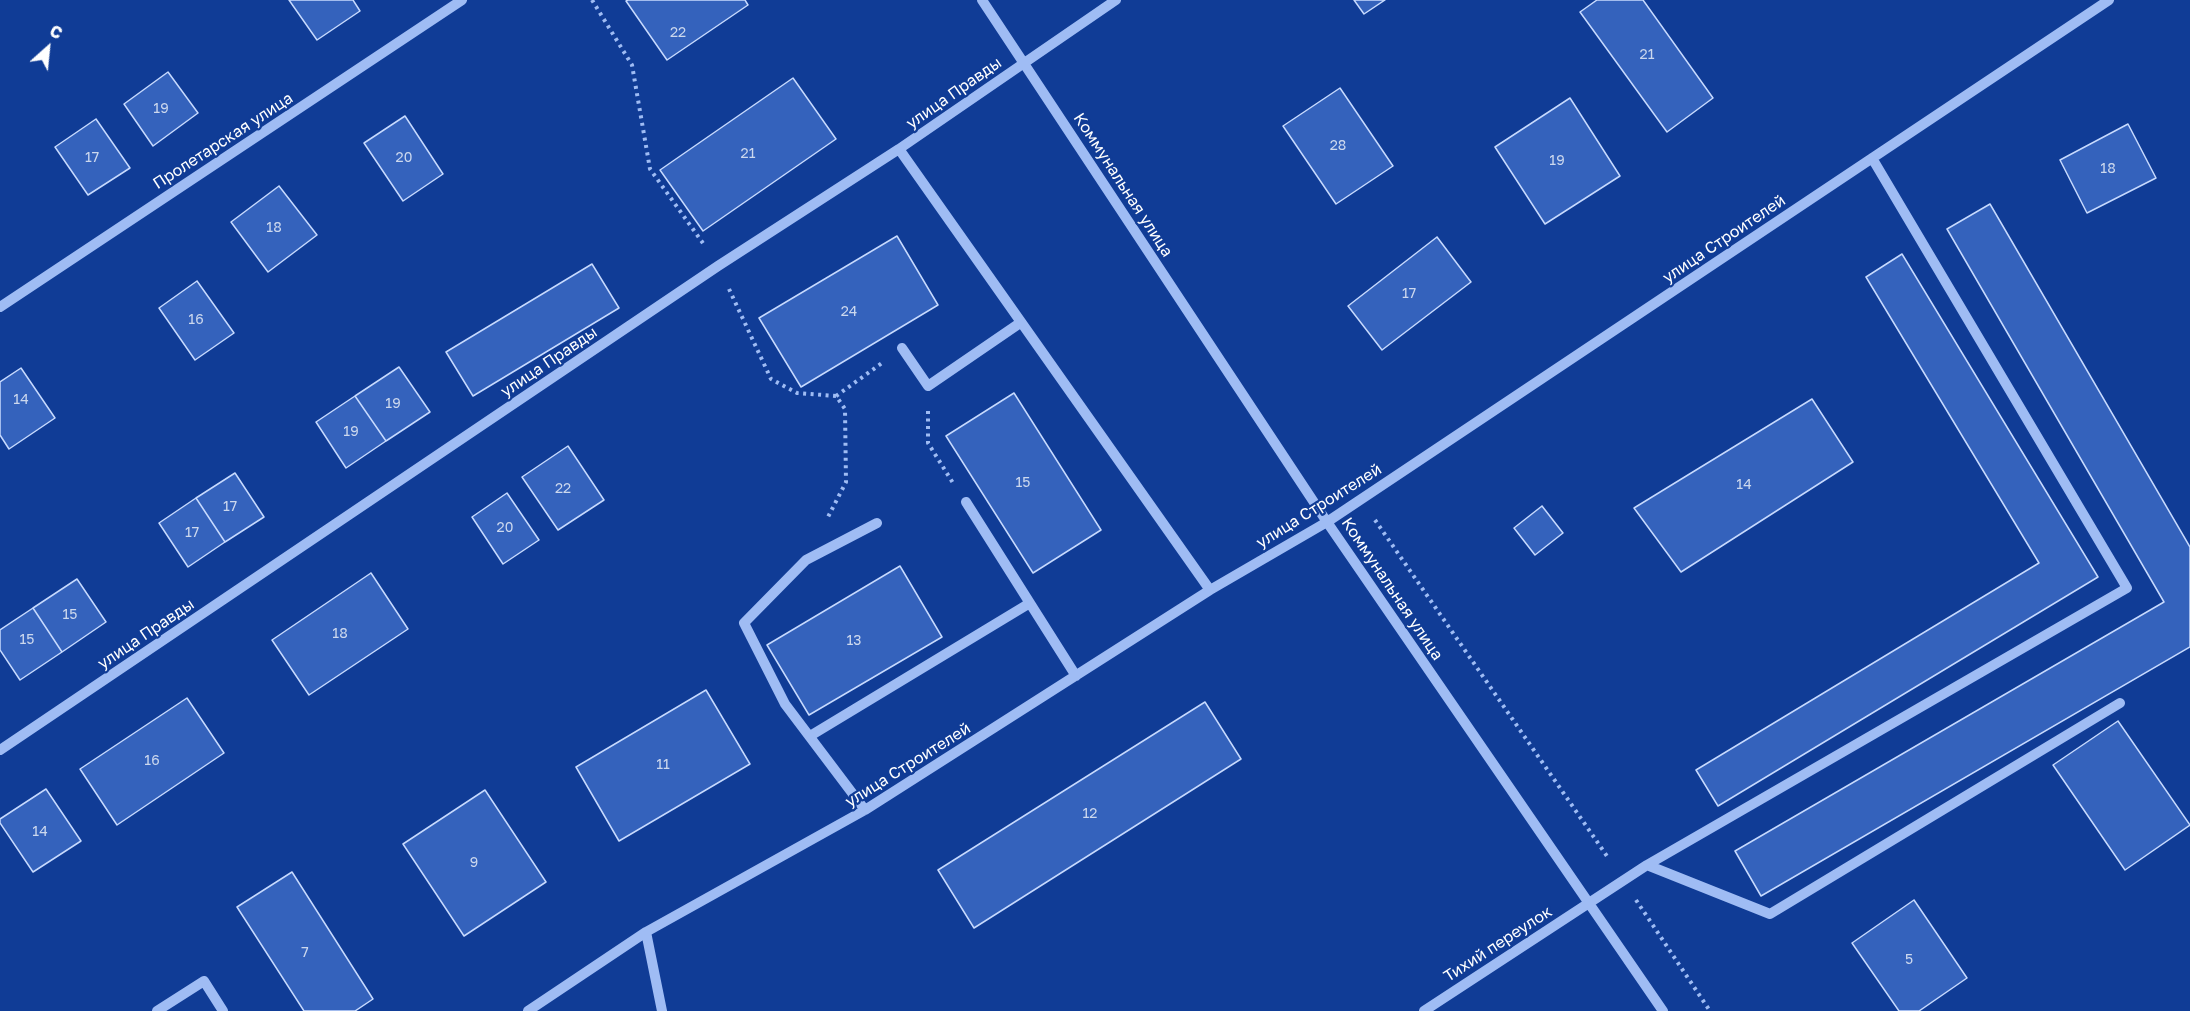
<!DOCTYPE html>
<meta charset="utf-8">
<style>
body{margin:0}
#map{position:relative;width:2190px;height:1011px;overflow:hidden;background:#103c96;font-family:"Golos Text",sans-serif}
canvas{display:block}
.north{position:absolute;left:18px;top:18px;width:60px;height:60px;-webkit-text-stroke:4px #103c96;paint-order:stroke;rotate:27deg;font-size:16px;font-weight:700;line-height:24px;text-align:center;color:#fff}
.north::after{content:'';display:block;margin:auto;width:21px;height:27px;background:#fff;clip-path:polygon(50% 0,100% 100%,50% 72%,0 100%)}
</style>
<div id="map">
<canvas width="2190" height="1011"></canvas>
<div class="north">С</div>
</div>
<script>
const c = document.querySelector('canvas').getContext('2d');
c.lineJoin = 'round';
function fillPath(path, color) { c.fillStyle = color; c.fill(path, 'evenodd'); }
const toPath = rows => new Path2D(rows.map(r => 'M' + r).join(''));
function stroke(path, color, width, dash) { c.strokeStyle = color; c.lineWidth = width; c.lineCap = dash ? 'butt' : 'round'; c.setLineDash(dash || []); c.stroke(path); }
function drawText(font, color, halo, rows, align = 'center') {
  c.font = font + ' "Golos Text",sans-serif'; c.lineWidth = 4.5; c.setLineDash([]); c.textBaseline = 'middle'; c.strokeStyle = halo; c.fillStyle = color; for (const [text, x, y, turn = 0] of rows) {
    c.save(); c.translate(x, y); c.rotate((+turn || 0) * Math.PI / 180); c.textAlign = isNaN(turn) ? turn : align; if (halo) c.strokeText(text, 0, 0); c.fillText(text, 0, 0); c.restore();
  }
}
const building = toPath([
 [289,0,353,0,360,11,317,40,289,0],
 [628,0,745,0,748,5,667,60,626,1,628,0],
 [1354,0,1385,0,1364,14,1354,0],
 [1597,0,1643,0,1713,98,1667,132,1580,12,1597,0],
 [168,72,198,113,153,146,124,104,168,72],
 [793,78,836,139,703,231,660,170,793,78],
 [1340,88,1393,166,1336,204,1283,126,1340,88],
 [1570,98,1620,176,1545,224,1495,147,1570,98],
 [405,116,443,174,403,201,364,143,405,116],
 [96,119,130,168,88,195,55,147,96,119],
 [2128,124,2156,178,2087,213,2060,160,2128,124],
 [279,186,317,235,268,272,231,222,279,186],
 [1990,204,2190,547,2190,647,1761,896,1735,851,2164,602,1947,229,1990,204],
 [897,236,938,305,801,387,759,318,897,236],
 [1437,237,1471,282,1382,350,1348,306,1437,237],
 [1902,254,2098,577,1718,806,1696,770,2039,563,1866,277,1902,254],
 [592,264,619,308,473,396,446,352,592,264],
 [197,281,234,333,195,360,159,308,197,281],
 [399,367,430,412,386,441,355,396,399,367],
 [21,368,55,418,9,449,0,435,0,382,21,368],
 [1014,393,1101,530,1033,573,946,436,1014,393],
 [355,396,386,441,346,468,316,422,355,396],
 [1812,399,1853,462,1681,572,1634,508,1812,399],
 [568,446,604,500,558,530,522,477,568,446],
 [235,473,264,517,225,542,196,498,235,473],
 [507,493,539,540,503,564,472,517,507,493],
 [196,498,225,542,188,567,159,523,196,498],
 [1542,506,1563,533,1535,555,1514,528,1542,506],
 [900,566,942,637,809,715,767,645,900,566],
 [371,573,408,629,309,695,272,640,371,573],
 [77,579,106,622,62,652,33,608,77,579],
 [33,608,62,652,20,680,0,650,0,630,33,608],
 [706,690,750,764,619,841,576,767,706,690],
 [187,698,224,753,117,825,80,769,187,698],
 [1205,702,1241,759,974,928,938,870,1205,702],
 [2118,721,2190,825,2125,870,2053,765,2118,721],
 [46,789,81,841,33,872,0,823,0,819,46,789],
 [485,790,546,882,464,936,403,844,485,790],
 [292,872,373,999,355,1011,304,1011,237,907,292,872],
 [1914,900,1967,978,1919,1011,1899,1011,1852,943,1914,900]
]);
fillPath(building, '#3462bc');
stroke(building, '#c7dafe', 1.5);
stroke(toPath([
 [592,0,632,65,650,169,705,246],
 [729,289,771,379,797,393,836,396,845,409,846,482,827,519],
 [836,396,882,363],
 [928,411,928,443,953,483],
 [1375,520,1609,859],
 [1636,900,1710,1011]
]), '#9fbcf4', 4, [3, 4.5]);
stroke(toPath([
 [982,0,1327,522,1663,1011],
 [899,149,1210,590],
 [0,307,462,0],
 [902,348,928,386,1020,323],
 [966,502,1076,676],
 [810,736,1030,603],
 [0,750,718,266,899,149,1116,0],
 [865,810,785,704,744,623,806,560,877,523],
 [1647,865,1770,914,2120,703],
 [646,932,662,1011],
 [157,1011,204,981,223,1011],
 [528,1011,646,932,865,810,1210,590,1327,522,2109,0],
 [1424,1011,1647,865,2127,588,1872,158]
]), '#9fbcf4', 10);
drawText('14px', '#ccd8ee', null, [
 ["22",678,33],
 ["21",1647,55],
 ["19",161,109],
 ["28",1338,146],
 ["21",748,154],
 ["17",92,158],
 ["20",404,158],
 ["19",1557,161],
 ["18",2108,169],
 ["18",274,228],
 ["17",1409,294],
 ["24",849,312],
 ["16",196,320],
 ["14",21,400],
 ["19",393,404],
 ["19",351,432],
 ["15",1023,483],
 ["14",1744,485],
 ["22",563,489],
 ["17",230,507],
 ["20",505,528],
 ["17",192,533],
 ["15",70,615],
 ["18",340,634],
 ["15",27,640],
 ["13",854,641],
 ["16",152,761],
 ["11",663,765],
 ["12",1090,814],
 ["14",40,832],
 ["9",474,863],
 ["7",305,953],
 ["5",1909,960]
]);
drawText('16px', '#fff', '#103c96', [
 ["улица Правды",954,93,-35],
 ["Пролетарская улица",223,141,-33],
 ["Коммунальная улица",1123,185,57],
 ["улица Строителей",1724,239,-34],
 ["улица Правды",549,362,-34],
 ["улица Строителей",1319,506,-32],
 ["Коммунальная улица",1392,589,56],
 ["улица Правды",146,634,-34],
 ["улица Строителей",908,765,-32],
 ["Тихий переулок",1498,944,-33]
]);
</script>
